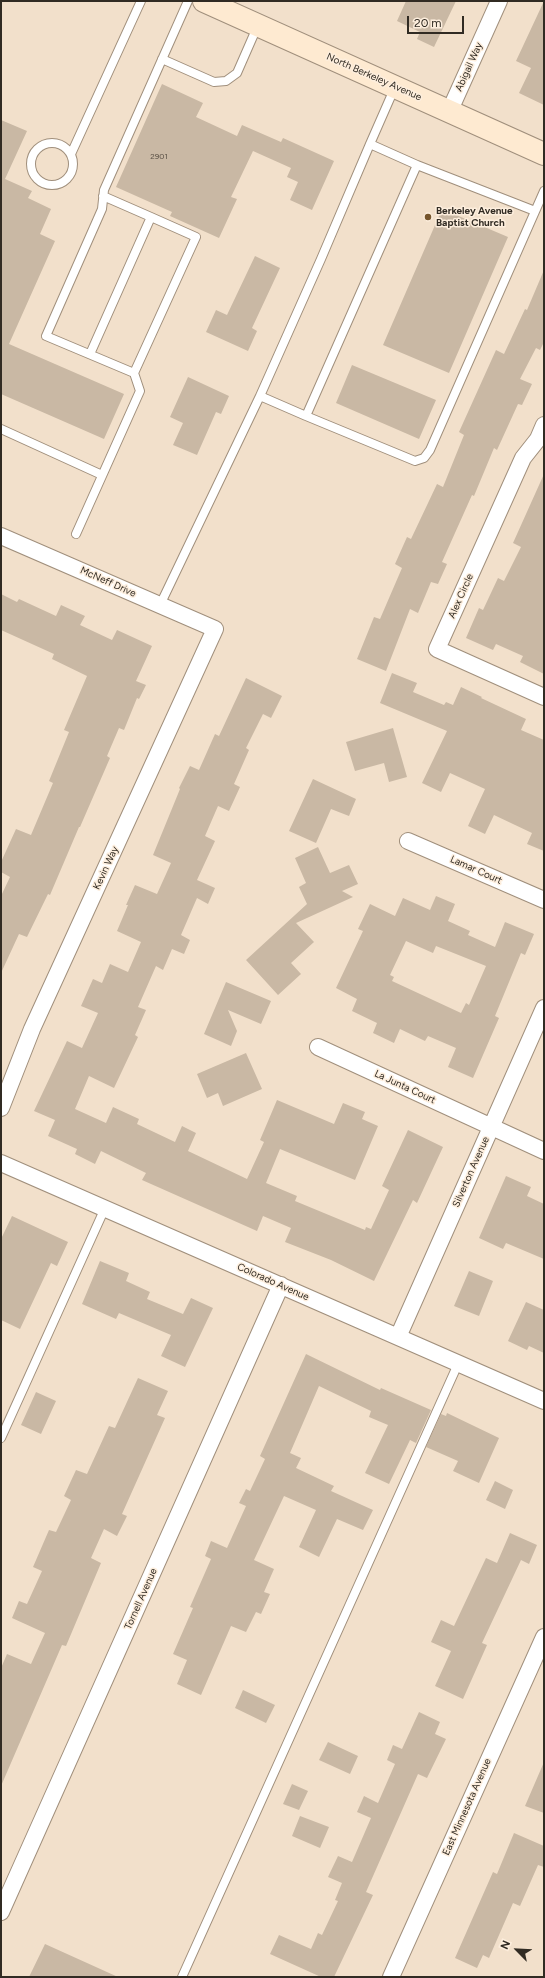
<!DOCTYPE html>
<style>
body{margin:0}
#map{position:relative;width:545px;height:1978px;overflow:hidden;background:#f2e0cb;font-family:Figtree,sans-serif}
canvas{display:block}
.frame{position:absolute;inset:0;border:2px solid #312b23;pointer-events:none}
.north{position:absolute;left:497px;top:1930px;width:40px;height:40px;-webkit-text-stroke:3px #fdeedd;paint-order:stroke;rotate:294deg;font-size:11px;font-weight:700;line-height:16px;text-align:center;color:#312b23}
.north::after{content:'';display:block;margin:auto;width:14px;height:18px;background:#312b23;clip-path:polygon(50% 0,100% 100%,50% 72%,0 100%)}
.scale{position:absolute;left:407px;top:16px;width:57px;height:18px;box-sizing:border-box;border:2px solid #312b23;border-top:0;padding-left:5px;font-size:12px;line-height:14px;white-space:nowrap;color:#312b23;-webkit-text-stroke:3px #fdeedd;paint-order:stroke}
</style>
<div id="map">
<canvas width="545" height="1978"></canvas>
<div class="frame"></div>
<div class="north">N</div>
<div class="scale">20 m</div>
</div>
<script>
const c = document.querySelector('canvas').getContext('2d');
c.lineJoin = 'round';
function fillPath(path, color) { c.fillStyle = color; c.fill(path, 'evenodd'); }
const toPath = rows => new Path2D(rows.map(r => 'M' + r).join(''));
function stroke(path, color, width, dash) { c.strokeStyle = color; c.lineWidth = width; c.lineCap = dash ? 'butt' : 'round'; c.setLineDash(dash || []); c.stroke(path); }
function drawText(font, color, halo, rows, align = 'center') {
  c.font = font + ' Figtree,sans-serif'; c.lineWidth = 3; c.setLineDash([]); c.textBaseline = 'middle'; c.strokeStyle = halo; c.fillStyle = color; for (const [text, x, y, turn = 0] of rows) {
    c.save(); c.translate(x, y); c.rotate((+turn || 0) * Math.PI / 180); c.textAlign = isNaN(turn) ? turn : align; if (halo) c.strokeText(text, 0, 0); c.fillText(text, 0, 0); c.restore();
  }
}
fillPath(toPath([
 [406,1,456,1,434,47,417,39,420,32,397,21],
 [544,1,544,105,519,93,531,68,516,61],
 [162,84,203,103,196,117,237,136,242,125,281,142,283,138,334,161,312,210,290,200,298,182,287,177,291,168,253,151,231,197,237,199,219,238,170,216,172,212,116,187],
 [1,120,27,131,5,179,32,191,28,198,51,209,40,234,55,241,9,344,124,394,104,439,1,394],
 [442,209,508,237,449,373,383,345],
 [255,256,280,268,252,328,257,331,248,351,206,332,216,310,227,315],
 [544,270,544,342,540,350,536,348,520,379,532,384,522,405,518,404,497,450,494,448,474,496,472,495,442,562,447,564,438,584,431,582,418,613,410,609,386,671,357,659,374,617,380,619,402,568,395,564,407,537,411,539,437,484,443,487,464,435,459,432,496,350,504,354,525,309,527,310],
 [352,365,436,400,419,439,336,403],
 [188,377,229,396,221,414,216,412,197,455,173,445,183,423,170,417],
 [544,474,544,674,520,662,523,656,496,644,493,650,466,638,479,608,483,610,498,578,504,581,521,547,513,543],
 [1,594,17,602,19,599,56,616,61,605,85,616,80,625,112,640,117,630,152,646,136,681,146,685,139,699,137,698,124,730,119,728,107,756,110,758,80,827,79,827,50,895,48,894,27,937,19,934,1,973,1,896,10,877,1,872,1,862,16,829,31,835,53,783,49,781,69,732,64,730,87,676,52,659,54,654,1,630],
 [392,673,417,683,413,692,444,705,446,702,453,705,461,687,482,697,481,698,526,719,521,730,544,740,544,851,527,844,532,833,494,815,485,834,468,826,485,789,450,773,441,792,422,783,447,731,380,703],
 [246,678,282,696,271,718,263,714,246,748,249,750,234,784,240,787,229,811,218,806,205,836,215,841,197,880,215,888,208,904,197,898,181,935,190,940,184,954,172,949,163,970,156,966,138,1007,146,1010,135,1035,138,1037,114,1088,89,1076,75,1109,106,1123,113,1107,139,1119,137,1124,175,1142,182,1126,196,1133,188,1151,247,1179,264,1142,260,1140,277,1100,334,1124,343,1103,365,1112,362,1119,378,1126,355,1180,280,1149,266,1183,297,1196,295,1201,365,1230,366,1227,371,1229,389,1190,382,1186,408,1130,443,1147,417,1203,413,1200,374,1281,331,1260,285,1242,291,1228,263,1216,257,1231,142,1180,146,1173,101,1151,95,1164,75,1154,77,1149,48,1136,55,1120,34,1111,67,1041,82,1048,98,1013,81,1006,93,979,102,983,110,964,128,972,141,942,117,931,128,905,126,905,135,885,157,894,171,863,153,855,180,789,179,788,190,766,199,770,215,734,219,736],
 [393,728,407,777,389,782,384,763,355,771,346,742],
 [313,779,356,799,349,816,331,809,316,843,289,831],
 [318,847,330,873,349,865,358,884,342,891,353,897,296,923,314,942,291,963,301,974,278,995,246,960,307,904,299,887,306,883,295,858],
 [436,896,455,904,448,921,470,931,468,935,495,947,505,922,534,934,525,955,521,953,495,1016,499,1018,473,1078,448,1067,456,1048,428,1036,425,1041,400,1029,394,1043,373,1033,377,1023,352,1011,357,999,336,988,363,931,358,929,370,904,395,916,403,898,430,910],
 [406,941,433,953,436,946,486,966,469,1005,466,1003,461,1013,392,981,394,977,390,975],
 [226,982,271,1001,261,1024,228,1010,237,1031,231,1046,204,1034],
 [246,1053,262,1089,223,1106,218,1093,207,1098,197,1074],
 [506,1176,531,1187,527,1196,544,1204,544,1259,506,1243,503,1249,479,1238],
 [12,1216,68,1242,57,1266,51,1263,20,1329,1,1320,1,1239],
 [100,1261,129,1273,126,1281,150,1292,147,1299,183,1314,191,1298,213,1308,185,1367,161,1356,171,1335,119,1313,116,1319,82,1304],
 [469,1271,493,1281,479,1316,454,1306],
 [526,1302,544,1310,544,1353,529,1346,527,1350,508,1341],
 [306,1354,380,1390,381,1388,431,1410,416,1443,410,1440,389,1484,365,1473,388,1425,369,1417,371,1411,319,1386,290,1453,301,1458,296,1468,334,1486,331,1491,373,1510,363,1530,337,1519,319,1557,299,1547,316,1510,284,1496,254,1560,274,1569,264,1592,270,1594,261,1614,256,1612,246,1632,231,1626,201,1695,177,1684,187,1660,173,1654,193,1608,190,1607,211,1559,205,1556,211,1541,227,1548,246,1506,239,1503,246,1489,250,1491,265,1459,260,1456],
 [138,1378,168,1391,157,1415,165,1418,122,1514,127,1516,117,1536,104,1529,91,1558,101,1563,66,1646,62,1645,1,1786,1,1668,7,1654,31,1664,45,1633,12,1618,19,1601,27,1604,42,1571,33,1567,49,1530,56,1532,71,1500,64,1496,76,1470,87,1474,109,1426,115,1428],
 [36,1392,56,1401,41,1434,21,1425],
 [447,1413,499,1438,479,1483,453,1471,458,1461,426,1447,441,1414,446,1416],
 [495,1481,513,1490,505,1509,486,1500],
 [510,1533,537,1545,529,1564,521,1560,482,1643,487,1645,463,1699,435,1686,451,1651,431,1642,441,1620,454,1626,486,1558,497,1563],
 [243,1690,275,1705,266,1723,235,1708],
 [419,1712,440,1722,435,1734,446,1739,427,1778,418,1774,366,1892,373,1895,334,1977,321,1977,270,1954,279,1935,311,1949,318,1933,322,1935,338,1901,335,1900,342,1883,328,1877,338,1856,352,1862,371,1818,357,1812,364,1796,378,1803,395,1764,387,1760,393,1745,402,1749],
 [328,1742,358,1756,350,1774,319,1760],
 [544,1762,544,1813,525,1806],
 [292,1784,308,1791,299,1810,283,1804],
 [300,1816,329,1827,320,1848,292,1836],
 [514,1833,544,1846,544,1867,538,1865,520,1906,513,1903,489,1958,483,1955,477,1968,455,1958,493,1872,497,1874],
 [45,1944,118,1977,29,1977]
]), '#c9b8a4');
const lane = toPath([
 [162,59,214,82,226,81,237,73,258,25],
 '31 164a21 21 0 1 1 42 0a21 21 0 1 1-42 0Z',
 [370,144,417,165,306,416,260,396,321,259,370,144,395,87],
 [71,154,141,1],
 [417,165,535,211],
 [103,196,151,217],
 [134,373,46,336,102,209,104,190,188,1],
 [306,416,415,461,424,458,430,450,544,191],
 [1,429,102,475],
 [76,534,140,391,134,373,196,237,151,217,90,354],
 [160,605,260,396],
 [1,1438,105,1208],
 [182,1977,458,1364]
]);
const street = toPath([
 [450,110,499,1],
 [544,425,538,439,523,458,437,649,544,697],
 [1,536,215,629,32,1029,1,1108],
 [408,841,544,900],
 [318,1047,544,1151],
 [1,1163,544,1401],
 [398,1337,544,1008],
 [1,1912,281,1285],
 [391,1977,544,1637]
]);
const secondary = toPath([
 [204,1,544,154]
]);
stroke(lane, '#a08f7c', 10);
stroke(street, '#a08f7c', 18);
stroke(secondary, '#a08f7c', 24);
stroke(lane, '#fff', 8);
stroke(street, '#fff', 16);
stroke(secondary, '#feead1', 22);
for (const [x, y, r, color] of [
 [428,217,4,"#76552c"]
]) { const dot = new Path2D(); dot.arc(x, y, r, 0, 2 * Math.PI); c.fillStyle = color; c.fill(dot); stroke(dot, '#fdeedd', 1.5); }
drawText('8px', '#574e43', null, [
 ["2901",159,157]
]);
drawText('10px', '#312b23', '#fdeedd', [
 ["Abigail Way",469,67,-66],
 ["North Berkeley Avenue",374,77,24],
 ["McNeff Drive",108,582,24],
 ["Alex Circle",461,596,-66],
 ["Kevin Way",106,868,-65],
 ["Lamar Court",476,870,24],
 ["La Junta Court",405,1087,25],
 ["Silverton Avenue",471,1172,-66],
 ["Colorado Avenue",273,1282,24],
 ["Tornell Avenue",141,1599,-66],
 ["East Minnesota Avenue",467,1807,-66]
]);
drawText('bold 10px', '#312b23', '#fdeedd', [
 ["Berkeley Avenue",436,211],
 ["Baptist Church",436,223]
], 'left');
</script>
